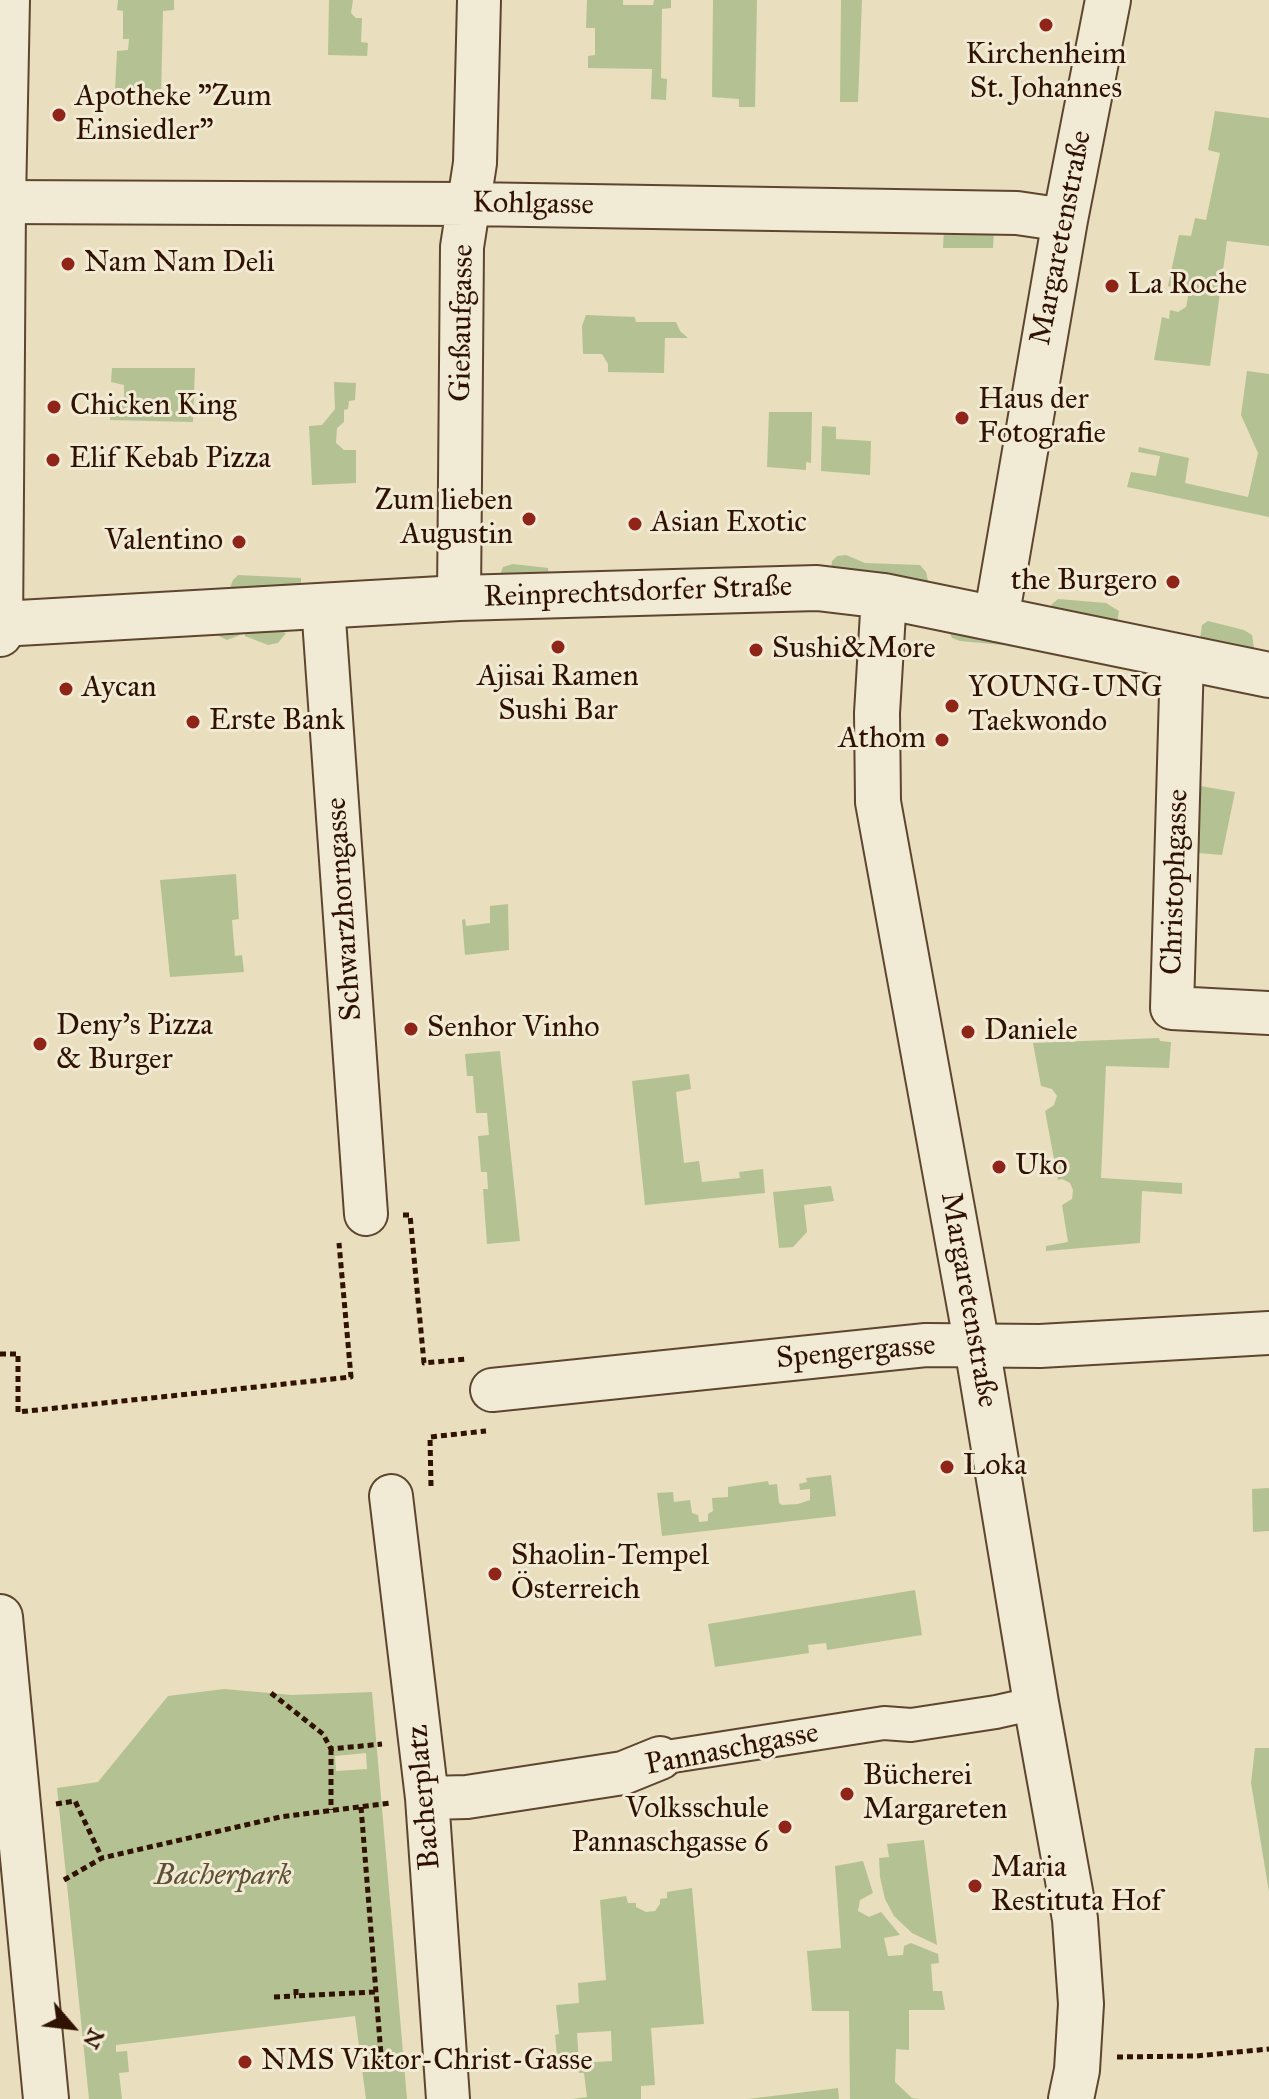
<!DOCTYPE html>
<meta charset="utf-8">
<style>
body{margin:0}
#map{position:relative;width:1269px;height:2099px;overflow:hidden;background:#e9debd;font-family:"IM FELL Great Primer",serif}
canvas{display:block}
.north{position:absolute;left:32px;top:1987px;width:80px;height:80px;-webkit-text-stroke:6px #f1ead4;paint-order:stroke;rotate:118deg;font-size:22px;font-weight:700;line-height:32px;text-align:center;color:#301200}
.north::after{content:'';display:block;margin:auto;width:28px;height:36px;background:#301200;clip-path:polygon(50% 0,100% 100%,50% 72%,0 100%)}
</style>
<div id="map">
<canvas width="1269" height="2099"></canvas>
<div class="north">N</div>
</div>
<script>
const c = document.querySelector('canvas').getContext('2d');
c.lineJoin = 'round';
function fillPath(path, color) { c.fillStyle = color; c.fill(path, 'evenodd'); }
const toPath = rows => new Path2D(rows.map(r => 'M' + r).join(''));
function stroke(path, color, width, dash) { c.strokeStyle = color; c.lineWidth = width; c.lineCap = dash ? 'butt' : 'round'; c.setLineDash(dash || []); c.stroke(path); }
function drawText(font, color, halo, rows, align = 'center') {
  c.font = font + ' "IM FELL Great Primer",serif'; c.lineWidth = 6; c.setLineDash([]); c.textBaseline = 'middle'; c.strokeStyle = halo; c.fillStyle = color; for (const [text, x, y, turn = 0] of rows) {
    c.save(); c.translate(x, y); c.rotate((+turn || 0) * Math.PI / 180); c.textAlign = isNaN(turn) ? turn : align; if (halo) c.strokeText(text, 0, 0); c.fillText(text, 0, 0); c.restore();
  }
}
fillPath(toPath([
 [118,0,174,0,174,10,163,11,161,96,122,95,115,90,117,51,128,50,129,39,123,39,123,11,117,10],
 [329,0,353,0,351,13,356,18,362,18,361,42,368,43,367,56,328,55],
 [587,0,623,0,623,5,653,5,654,0,671,0,671,8,662,9,661,78,667,79,666,100,651,99,652,69,588,68,588,56,595,55,595,28,586,28],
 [713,0,757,0,755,107,739,107,739,99,712,97],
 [841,0,862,0,858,102,840,102],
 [1215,111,1269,118,1269,246,1227,241,1210,366,1154,360,1162,317,1169,319,1170,310,1178,312,1186,307,1188,297,1183,289,1168,286,1179,235,1191,236,1195,218,1206,220,1220,153,1208,150],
 [944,228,994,230,993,248,943,248],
 [586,315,635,317,636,322,676,322,680,331,688,338,665,338,664,373,608,372,608,364,602,354,583,354,582,326],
 [112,368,195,368,193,422,110,420,110,402,124,399,124,385,111,382],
 [1247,371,1269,374,1269,517,1127,487,1131,472,1156,476,1160,456,1138,452,1139,447,1189,458,1185,483,1248,497,1258,453,1241,415],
 [334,382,356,383,355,400,349,401,348,409,344,410,344,422,337,428,336,443,344,450,356,450,356,483,312,485,309,426,322,425,335,409],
 [769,412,812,412,811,463,806,462,806,470,767,467],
 [822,426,836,427,836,439,871,441,870,475,821,471],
 [846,555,865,563,920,565,926,572,929,585,831,570,832,561,837,556],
 [513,564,548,568,549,582,496,585,503,567],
 [238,575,301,578,301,592,228,593,233,580],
 [1058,599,1106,603,1119,611,1117,624,1051,609,1052,604],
 [1208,621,1244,630,1252,635,1254,648,1200,639,1202,625],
 [217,622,272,627,286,633,278,643,268,645,245,636,245,633,227,640,217,635],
 [947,627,1008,643,1003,645,960,641,952,638],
 [1189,784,1235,792,1222,855,1187,852],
 [236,874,239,919,232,920,235,956,242,955,244,972,170,977,160,880],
 [508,904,509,950,465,955,462,920,465,919,466,926,490,923,490,906],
 [1159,1038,1160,1041,1171,1042,1169,1068,1106,1066,1101,1178,1182,1183,1182,1194,1142,1191,1140,1243,1046,1251,1046,1246,1068,1242,1062,1205,1072,1199,1073,1190,1070,1183,1062,1179,1058,1180,1045,1111,1054,1105,1057,1096,1052,1089,1041,1086,1033,1043],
 [500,1051,520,1241,487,1244,483,1189,488,1189,487,1172,481,1172,478,1136,489,1135,487,1113,476,1113,473,1076,467,1076,465,1054],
 [689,1074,691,1089,676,1092,684,1163,699,1161,702,1182,740,1178,739,1172,763,1169,765,1193,645,1205,632,1081],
 [831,1186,834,1201,804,1205,807,1232,793,1247,779,1248,773,1192],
 [831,1475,836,1516,662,1536,657,1493,673,1492,674,1502,690,1500,692,1513,698,1515,699,1522,708,1521,708,1514,713,1511,712,1498,728,1497,728,1487,768,1481,769,1485,777,1484,779,1503,782,1505,798,1504,810,1500,810,1489,800,1490,799,1484,807,1482,806,1478],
 [1269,1488,1269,1531,1253,1532,1252,1489],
 [915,1590,922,1635,827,1650,826,1643,808,1645,809,1653,715,1667,708,1624],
 [224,1689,292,1695,372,1692,407,2099,366,2099,355,2016,116,2045,116,2052,127,2051,129,2072,119,2073,122,2099,89,2099,57,1788,98,1782,168,1696],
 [366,1753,367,1769,336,1771,335,1756],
 [1255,1748,1269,1748,1269,1892,1251,1783],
 [924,1840,937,1945,912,1933,894,1916,885,1899,880,1877,879,1858,889,1857,887,1844],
 [863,1861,873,1893,860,1900,858,1911,869,1917,881,1912,900,1935,884,1938,888,1956,903,1955,904,1946,911,1943,938,1954,939,1963,931,1964,933,1991,942,1991,945,2010,909,2010,909,2050,896,2049,895,2082,912,2098,919,2099,850,2099,849,2011,812,2011,807,1951,841,1948,835,1866],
 [692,1888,704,2024,651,2028,655,2085,641,2086,641,2099,572,2099,587,2097,584,2073,579,2073,578,2065,566,2066,565,2057,557,2057,555,2035,559,2034,556,2005,579,2003,578,1983,606,1980,600,1900,626,1896,628,1903,636,1903,636,1907,646,1912,655,1911,660,1904,660,1899,667,1898,667,1892],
 [611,2031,612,2061,579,2063,577,2033],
 [838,2088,839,2099,748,2099]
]), '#b4c293');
const pedestrian = toPath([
 [660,1758,884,1723,911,1725,996,1712,1036,1703]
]);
const minor = toPath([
 [0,202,469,204,1017,213,1065,220],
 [459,598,462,247,475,163,479,0],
 [323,605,366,1214],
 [1182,658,1172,1008,1269,1013],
 [492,1390,926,1345,1040,1346,1269,1333],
 [391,1496,427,1798,448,2099],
 [427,1798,467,1797,623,1773,660,1758]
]);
const tertiary = toPath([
 [884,596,877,713,878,802,977,1346,1036,1703,1075,1919,1081,2004,1077,2070,1071,2099],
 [996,619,1065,220,1108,0],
 [0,624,459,598,817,588,884,596,1269,675],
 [0,634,3,202,7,0],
 [0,1617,46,2099]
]);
stroke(pedestrian, '#5e452f', 36);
stroke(minor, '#5e452f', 46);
stroke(tertiary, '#5e452f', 48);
stroke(toPath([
 [403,1215,410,1215,424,1363,467,1359],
 [0,1354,18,1354,18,1412,351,1377,339,1243],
 [431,1486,430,1437,486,1431],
 [271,1693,323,1734,331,1749,382,1744],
 [331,1749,331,1810],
 [56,1804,75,1801,102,1858],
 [361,1807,382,2067,409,2064],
 [64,1880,102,1858,280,1817,390,1803],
 [296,1989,296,1996,376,1992],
 [274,1997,296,1996],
 [1117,2057,1196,2056,1269,2049]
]), '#301200', 5, [6, 4]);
stroke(pedestrian, '#f1ead4', 32);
stroke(minor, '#f1ead4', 42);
stroke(tertiary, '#f1ead4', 44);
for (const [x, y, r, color] of [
 [1046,25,8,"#8f2418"],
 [59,115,8,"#8f2418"],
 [68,264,8,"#8f2418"],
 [1112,286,8,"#8f2418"],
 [54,407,8,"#8f2418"],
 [962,418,8,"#8f2418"],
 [53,460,8,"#8f2418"],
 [529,519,8,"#8f2418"],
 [635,524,8,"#8f2418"],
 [239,542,8,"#8f2418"],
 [1173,582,8,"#8f2418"],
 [558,647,8,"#8f2418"],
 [756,650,8,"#8f2418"],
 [66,689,8,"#8f2418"],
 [952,706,8,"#8f2418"],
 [193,722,8,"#8f2418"],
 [942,740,8,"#8f2418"],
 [411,1029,8,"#8f2418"],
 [968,1032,8,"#8f2418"],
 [40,1044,8,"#8f2418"],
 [999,1167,8,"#8f2418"],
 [947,1467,8,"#8f2418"],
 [495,1574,8,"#8f2418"],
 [847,1794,8,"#8f2418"],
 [785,1827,8,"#8f2418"],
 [975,1886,8,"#8f2418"],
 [245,2062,8,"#8f2418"]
]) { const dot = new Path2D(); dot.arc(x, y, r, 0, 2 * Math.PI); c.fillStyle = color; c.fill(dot); stroke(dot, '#f1ead4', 3); }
drawText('30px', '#301200', '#f1ead4', [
 ["Kirchenheim",1046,56,"center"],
 ["St. Johannes",1046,90,"center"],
 ["Apotheke \"Zum",75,98],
 ["Einsiedler\"",75,132],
 ["Nam Nam Deli",84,264],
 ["La Roche",1128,286],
 ["Haus der",978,401],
 ["Fotografie",978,435],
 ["Chicken King",70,407],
 ["Elif Kebab Pizza",69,460],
 ["Zum lieben",513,502,"right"],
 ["Augustin",513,536,"right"],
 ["Asian Exotic",651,524],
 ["Valentino",223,542,"right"],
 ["the Burgero",1157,582,"right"],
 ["Sushi&More",772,650],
 ["Ajisai Ramen",558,678,"center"],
 ["Sushi Bar",558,712,"center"],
 ["Aycan",82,689],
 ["YOUNG-UNG",968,689],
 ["Taekwondo",968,723],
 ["Erste Bank",209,722],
 ["Athom",926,740,"right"],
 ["Deny's Pizza",56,1027],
 ["& Burger",56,1061],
 ["Senhor Vinho",427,1029],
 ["Daniele",984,1032],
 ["Uko",1015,1167],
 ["Loka",963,1467],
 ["Shaolin-Tempel",511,1557],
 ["Österreich",511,1591],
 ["Bücherei",863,1777],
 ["Margareten",863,1811],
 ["Volksschule",769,1810,"right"],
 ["Pannaschgasse 6",769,1844,"right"],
 ["Maria",991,1869],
 ["Restituta Hof",991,1903],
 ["NMS Viktor-Christ-Gasse",261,2062]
], 'left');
drawText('30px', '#301200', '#f1ead4', [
 ["Kohlgasse",533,205,1],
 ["Margaretenstraße",1062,238,-79],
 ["Gießaufgasse",463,323,-89],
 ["Reinprechtsdorfer Straße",638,593,-2],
 ["Christophgasse",1176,882,-88],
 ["Schwarzhorngasse",345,909,-94],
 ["Margaretenstraße",968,1300,80],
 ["Spengergasse",856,1353,-5],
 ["Pannaschgasse",732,1750,-11],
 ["Bacherplatz",425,1797,-95]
]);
drawText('italic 30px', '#5e5033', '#f1ead4', [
 ["Bacherpark",223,1877]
]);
</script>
